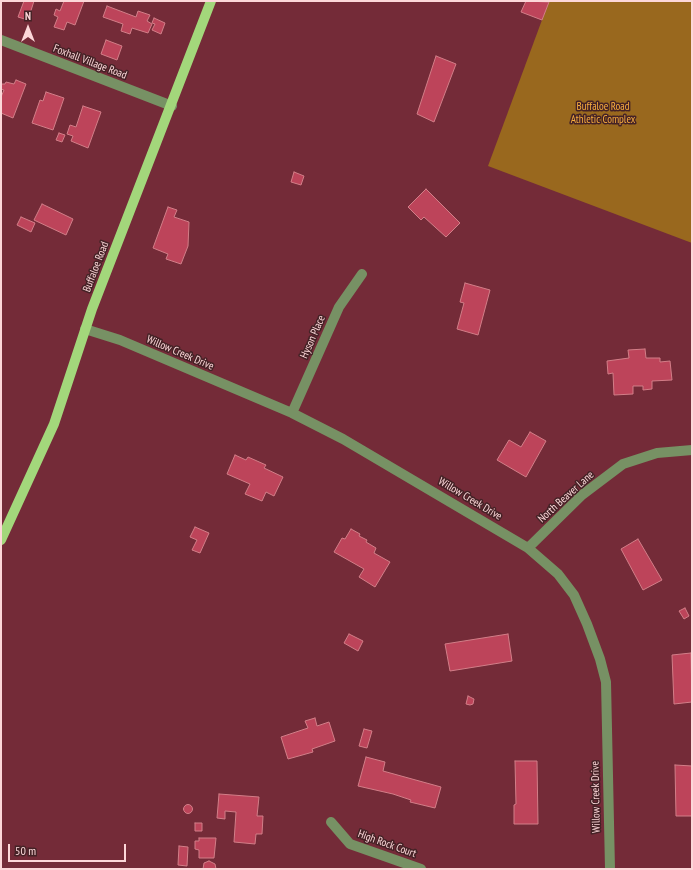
<!DOCTYPE html>
<style>
body{margin:0}
#map{position:relative;width:693px;height:870px;overflow:hidden;background:#742b38;font-family:"PT Sans Narrow",sans-serif}
canvas{display:block}
.frame{position:absolute;inset:0;border:2px solid #fcd7d9;pointer-events:none}
.north{position:absolute;left:8px;top:8px;width:40px;height:40px;-webkit-text-stroke:3px #442226;paint-order:stroke;rotate:0deg;font-size:11px;font-weight:700;line-height:16px;text-align:center;color:#fcd7d9}
.north::after{content:'';display:block;margin:auto;width:14px;height:18px;background:#fcd7d9;clip-path:polygon(50% 0,100% 100%,50% 72%,0 100%)}
.scale{position:absolute;left:8px;top:844px;width:118px;height:18px;box-sizing:border-box;border:2px solid #fcd7d9;border-top:0;padding-left:5px;font-size:12px;line-height:14px;white-space:nowrap;color:#fcd7d9;-webkit-text-stroke:3px #442226;paint-order:stroke}
</style>
<div id="map">
<canvas width="693" height="870"></canvas>
<div class="frame"></div>
<div class="north">N</div>
<div class="scale">50 m</div>
</div>
<script>
const c = document.querySelector('canvas').getContext('2d');
c.lineJoin = 'round';
function fillPath(path, color) { c.fillStyle = color; c.fill(path, 'evenodd'); }
const poly = rows => new Path2D(rows.map(r => 'M' + r).join(''));
function stroke(path, color, width, dash) { c.strokeStyle = color; c.lineWidth = width; c.lineCap = dash ? 'butt' : 'round'; c.setLineDash(dash || []); c.stroke(path); }
function drawText(font, color, halo, rows, align = 'center') {
  c.font = font + ' "PT Sans Narrow",sans-serif'; c.lineWidth = 3; c.setLineDash([]); c.textBaseline = 'middle'; c.strokeStyle = halo; c.fillStyle = color; for (const [text, x, y, turn = 0] of rows) {
    c.save(); c.translate(x, y); c.rotate((+turn || 0) * Math.PI / 180); c.textAlign = isNaN(turn) ? turn : align; if (halo) c.strokeText(text, 0, 0); c.fillText(text, 0, 0); c.restore();
  }
}
fillPath(poly([
 [549,1,692,1,692,243,488,166]
]), '#99681e');
const building = poly([
 [24,1,34,1,28,20,18,17,24,1],
 [64,1,84,1,75,25,67,22,64,30,54,27,58,17,54,15,56,9,60,11,64,1],
 [526,1,549,2,542,20,521,12,526,1],
 [107,6,136,17,138,11,150,15,147,21,152,24,148,33,132,28,130,34,121,31,123,24,103,17,107,6],
 [154,18,165,23,161,34,152,30,155,24,152,23,154,18],
 [106,40,122,46,117,60,101,54,106,40],
 [436,56,456,64,434,122,417,114,436,56],
 [16,80,26,84,13,118,1,113,1,97,4,90,1,89,1,84,5,84,6,82,14,84,16,80],
 [46,92,64,98,53,130,32,123,40,100,43,101,46,92],
 [83,106,101,112,88,148,71,141,73,136,67,134,70,125,76,127,83,106],
 [59,133,65,135,62,142,56,140,59,133],
 [294,172,304,176,301,185,291,182,294,172],
 [426,189,460,223,446,237,424,217,421,220,408,207,426,189],
 [42,204,73,219,66,235,34,220,42,204],
 [168,207,177,210,174,217,189,222,188,246,181,264,166,259,168,254,153,248,168,207],
 [21,217,35,223,31,232,17,225,21,217],
 [465,283,490,290,478,335,457,329,464,303,460,302,465,283],
 [645,349,646,358,660,358,660,362,670,361,672,380,652,381,652,389,643,390,643,386,633,386,633,394,614,395,613,373,608,374,607,361,629,358,628,350,645,349],
 [530,432,546,441,526,477,497,460,509,440,521,447,530,432],
 [235,455,246,460,248,457,266,465,264,468,283,477,274,496,266,492,262,501,245,494,250,484,227,474,235,455],
 [195,527,209,533,200,553,192,550,197,540,190,537,195,527],
 [351,529,360,534,359,536,367,540,366,542,376,548,374,553,390,562,375,587,359,577,364,569,334,552,342,538,345,539,351,529],
 [638,539,662,580,643,590,621,549,638,539],
 [685,608,689,616,684,619,679,611,685,608],
 [349,634,363,641,358,651,344,643,349,634],
 [508,634,512,661,450,671,445,644,508,634],
 [691,653,692,702,674,704,672,655,691,653],
 [468,696,474,699,473,704,470,705,466,704,468,696],
 [315,718,317,726,329,722,335,741,312,749,313,752,288,759,281,737,308,728,305,721,315,718],
 [364,729,372,731,367,748,359,746,364,729],
 [366,757,385,762,383,771,441,787,435,808,410,802,411,800,393,794,358,786,366,757],
 [515,761,537,761,538,824,514,824,514,805,516,804,515,761],
 [675,765,692,766,692,816,676,816,675,765],
 [219,794,259,797,257,816,263,816,262,834,256,834,255,844,234,842,236,812,225,811,225,819,217,818,219,794],
 '183.5 809a4.5 4.5 0 1 1 9 0a4.5 4.5 0 1 1-9 0Z',
 [195,823,202,823,202,831,195,831,195,823],
 [199,838,216,838,214,858,199,858,199,850,195,849,195,841,199,841,199,838],
 [179,846,188,847,187,866,178,865,179,846],
 [209,861,215,864,216,869,203,869,204,863,209,861]
]);
fillPath(building, '#bd445a');
stroke(building, '#d27e88', 1);
stroke(poly([
 [1,40,172,106],
 [85,329,120,340,292,413,343,439,528,548,558,574,574,595,587,624,600,659,606,682,610,869],
 [292,413,339,307,362,274],
 [528,548,582,495,623,464,657,453,692,450],
 [331,822,350,844,421,869]
]), '#779164', 10);
stroke(poly([
 [1,540,54,424,92,309,211,1]
]), '#a3d77b', 10);
drawText('11px', '#fcd7d9', '#442226', [
 ["Foxhall Village Road",90,62,21],
 ["Buffaloe Road",96,267,-69],
 ["Hyson Place",313,337,-66],
 ["Willow Creek Drive",180,353,23],
 ["North Beaver Lane",566,497,-42],
 ["Willow Creek Drive",470,499,31],
 ["Willow Creek Drive",596,797,-91],
 ["High Rock Court",387,844,20]
]);
drawText('11px', '#f8ad3e', '#442226', [
 ["Buffaloe Road",603,107],
 ["Athletic Complex",603,120]
]);
</script>
